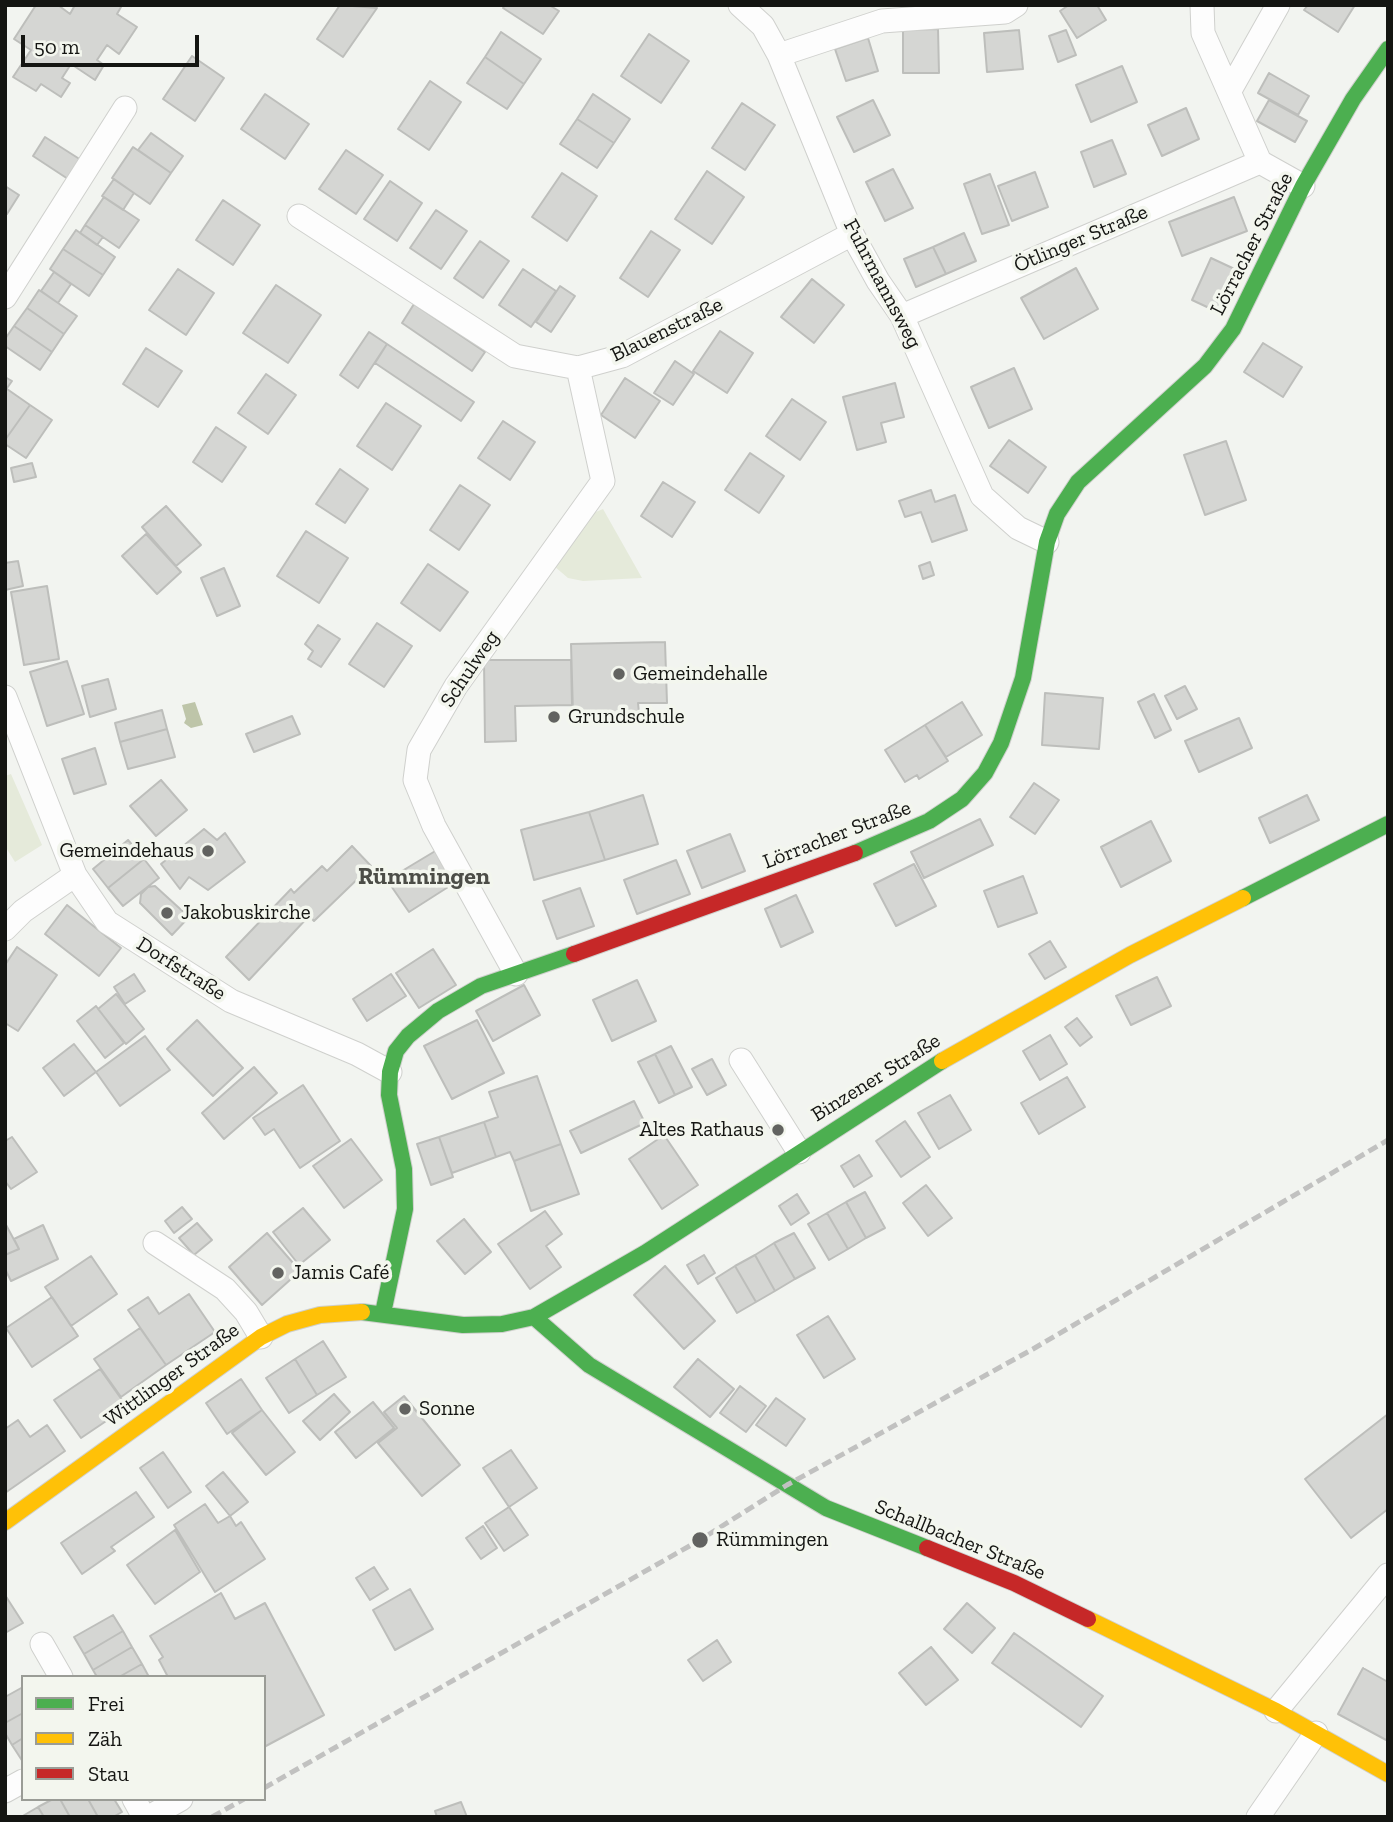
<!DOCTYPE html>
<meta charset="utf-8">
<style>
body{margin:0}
#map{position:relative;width:1393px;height:1822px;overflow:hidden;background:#f2f4f0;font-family:"Zilla Slab",serif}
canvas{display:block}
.frame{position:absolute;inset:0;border:7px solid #141512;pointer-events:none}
.legend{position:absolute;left:21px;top:1675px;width:245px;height:126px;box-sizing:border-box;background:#f3f6ee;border:2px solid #9a9c96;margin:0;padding:9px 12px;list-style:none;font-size:21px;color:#141512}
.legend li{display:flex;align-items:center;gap:14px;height:35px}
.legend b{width:35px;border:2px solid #9a9c96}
.scale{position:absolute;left:21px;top:35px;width:178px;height:32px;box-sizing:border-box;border:4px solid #141512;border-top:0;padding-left:9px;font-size:21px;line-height:24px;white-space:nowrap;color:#141512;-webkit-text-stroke:5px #f3f6ee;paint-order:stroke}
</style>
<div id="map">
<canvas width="1393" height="1822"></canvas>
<div class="frame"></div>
<ul class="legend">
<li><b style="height:9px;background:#4caf50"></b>Frei</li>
<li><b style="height:9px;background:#ffc107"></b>Zäh</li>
<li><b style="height:9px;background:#c62828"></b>Stau</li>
</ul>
<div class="scale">50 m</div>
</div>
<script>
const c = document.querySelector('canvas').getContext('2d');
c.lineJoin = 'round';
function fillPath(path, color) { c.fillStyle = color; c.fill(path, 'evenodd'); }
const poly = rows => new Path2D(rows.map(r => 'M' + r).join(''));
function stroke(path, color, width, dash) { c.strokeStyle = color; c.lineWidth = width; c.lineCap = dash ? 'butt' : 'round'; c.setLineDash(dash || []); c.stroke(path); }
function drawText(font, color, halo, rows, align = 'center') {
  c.font = font + ' "Zilla Slab",serif'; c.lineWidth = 7; c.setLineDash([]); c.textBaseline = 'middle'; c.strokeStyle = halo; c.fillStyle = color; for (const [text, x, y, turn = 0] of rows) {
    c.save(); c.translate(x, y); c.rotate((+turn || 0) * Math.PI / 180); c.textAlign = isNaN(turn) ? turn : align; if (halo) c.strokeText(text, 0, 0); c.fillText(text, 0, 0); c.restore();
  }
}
fillPath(poly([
 [603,509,642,578,583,581,568,578,554,566,591,514],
 [11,774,42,845,15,862,5,846,5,776]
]), '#e5eada');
fillPath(poly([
 [195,702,203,725,191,728,184,723,186,719,182,705]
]), '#bec5a9');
const building = poly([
 [36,5,58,5,70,14,75,5,118,5,121,7,117,14,137,27,119,54,107,45,97,60,104,65,95,80,71,64,62,78,70,83,61,97,41,84,36,91,13,77,31,50,14,39,36,5],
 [340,5,377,8,343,57,317,39,340,5],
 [505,5,549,5,559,11,543,34,503,8,505,5],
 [1069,5,1097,5,1106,20,1077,38,1060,11,1069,5],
 [1308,5,1355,5,1338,32,1304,10,1308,5],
 [938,29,939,73,903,73,903,30,938,29],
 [1019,30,1023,69,987,72,984,33,1019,30],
 [1066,30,1076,55,1058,62,1049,36,1066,30],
 [501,32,541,59,524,84,485,57,501,32],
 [649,34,689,61,661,103,621,76,649,34],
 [868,38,878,71,846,81,835,49,868,38],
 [192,56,224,78,195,121,163,99,192,56],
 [485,57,524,84,507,109,467,83,485,57],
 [1122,66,1137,102,1091,122,1076,85,1122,66],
 [1269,73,1309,96,1298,115,1258,93,1269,73],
 [430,81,461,102,429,150,398,129,430,81],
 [265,94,309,124,285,159,241,129,265,94],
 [593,94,630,119,614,143,577,119,593,94],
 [873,100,890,135,854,152,837,117,873,100],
 [1269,100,1307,121,1295,142,1257,121,1269,100],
 [742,103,775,125,745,170,712,148,742,103],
 [1186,108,1199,139,1162,156,1148,125,1186,108],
 [577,119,614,143,597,168,560,144,577,119],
 [151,133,183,156,171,173,138,150,151,133],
 [45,137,81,160,68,179,33,156,45,137],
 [1112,140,1126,174,1094,187,1081,152,1112,140],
 [133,147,171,173,150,204,112,178,133,147],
 [346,150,383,175,356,214,319,189,346,150],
 [893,169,913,208,885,221,866,182,893,169],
 [707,171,744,197,712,244,675,219,707,171],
 [1035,172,1048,207,1012,221,998,186,1035,172],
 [562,173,597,196,567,241,532,217,562,173],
 [990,174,1009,225,982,234,964,184,990,174],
 [114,179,134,193,123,210,102,196,114,179],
 [390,181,422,203,397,241,364,219,390,181],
 [5,186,19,195,7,214,5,213,5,186],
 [104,197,139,220,119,248,85,225,104,197],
 [1234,197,1247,231,1182,256,1169,222,1234,197],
 [223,200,260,225,233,265,196,240,223,200],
 [436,210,467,231,441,269,410,248,436,210],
 [85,225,103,237,97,245,80,233,85,225],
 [76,230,115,257,103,275,63,249,76,230],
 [651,231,680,250,648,297,620,278,651,231],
 [964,233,976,261,946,274,933,247,964,233],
 [480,241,509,261,483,298,454,278,480,241],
 [933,247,946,274,916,287,904,259,933,247],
 [63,249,103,275,89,296,50,269,63,249],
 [1211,258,1241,272,1222,314,1192,300,1211,258],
 [1076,268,1098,309,1044,339,1021,298,1076,268],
 [178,269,214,293,186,335,149,310,178,269],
 [523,269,556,291,531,327,499,305,523,269],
 [54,272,71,284,58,303,41,291,54,272],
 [812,279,844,305,814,343,781,317,812,279],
 [276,285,321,315,288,363,243,333,276,285],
 [560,286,575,296,551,332,536,322,560,286],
 [39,290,77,316,64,334,27,308,39,290],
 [414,304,485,352,472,371,402,323,414,304],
 [27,308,64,334,52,352,14,326,27,308],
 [14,326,52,352,40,370,5,346,5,339,14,326],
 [720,331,753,353,727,393,693,371,720,331],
 [369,332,387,344,358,388,340,375,369,332],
 [1263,343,1302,367,1283,397,1244,372,1263,343],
 [387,344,474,402,461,421,375,363,387,344],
 [146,348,182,371,158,407,123,384,146,348],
 [675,361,694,374,673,405,654,393,675,361],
 [1014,368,1032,409,989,428,971,387,1014,368],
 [266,374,296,395,268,434,238,413,266,374],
 [5,377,12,381,5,391,5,377],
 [625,378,660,401,635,438,601,415,625,378],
 [895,383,904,417,881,423,886,442,857,450,843,397,895,383],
 [7,389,30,405,5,440,5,391,7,389],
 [792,399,826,422,800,460,766,436,792,399],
 [386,403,421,426,392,470,357,446,386,403],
 [30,405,52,420,26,458,5,444,5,440,30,405],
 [503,421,535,442,510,480,478,458,503,421],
 [216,427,246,447,222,482,193,462,216,427],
 [1009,440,1046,467,1028,493,990,466,1009,440],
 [1226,441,1246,500,1205,515,1184,455,1226,441],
 [750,453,784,476,759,513,725,490,750,453],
 [32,463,36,477,14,482,11,468,32,463],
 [340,469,368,489,345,523,316,504,340,469],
 [663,482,695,502,672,537,641,516,663,482],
 [460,485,490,505,459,550,430,530,460,485],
 [931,490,935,502,955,495,967,530,932,542,921,512,905,517,899,501,931,490],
 [166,506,201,545,176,566,142,527,166,506],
 [306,531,348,558,319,603,277,576,306,531],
 [146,534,181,572,157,594,122,556,146,534],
 [18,561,23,586,5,590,5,563,18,561],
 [930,562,934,575,923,579,919,566,930,562],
 [428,564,468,592,440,631,401,603,428,564],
 [224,568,240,606,217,616,201,578,224,568],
 [47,586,59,659,24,665,11,592,47,586],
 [377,623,412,646,384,687,349,664,377,623],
 [318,625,340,639,321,667,308,659,313,651,305,644,318,625],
 [665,642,667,703,638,703,639,713,573,714,571,644,665,642],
 [484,660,571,660,572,705,515,706,516,741,485,742,484,660],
 [67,661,84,714,47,726,30,672,67,661],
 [108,679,116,709,90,717,82,686,108,679],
 [1185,686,1197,709,1177,719,1165,696,1185,686],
 [1045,693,1103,698,1099,749,1042,745,1045,693],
 [1154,694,1171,730,1155,738,1138,702,1154,694],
 [962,702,982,735,946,757,925,725,962,702],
 [162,710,167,729,120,742,115,723,162,710],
 [292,716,300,734,254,752,246,734,292,716],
 [1239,718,1252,748,1199,772,1185,741,1239,718],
 [925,725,948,761,919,779,917,775,905,782,885,750,925,725],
 [167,729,175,757,128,769,120,742,167,729],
 [95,748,106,784,74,794,62,759,95,748],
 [161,780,187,810,156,836,130,806,161,780],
 [1034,783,1059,800,1035,834,1010,817,1034,783],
 [643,795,658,844,605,860,589,812,643,795],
 [1307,795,1319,820,1270,843,1259,818,1307,795],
 [589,812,605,860,534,880,521,830,589,812],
 [980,819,993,845,924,878,911,852,980,819],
 [1151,821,1171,861,1121,887,1101,847,1151,821],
 [204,829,217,840,225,833,245,862,208,890,189,877,180,889,161,864,204,829],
 [730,834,745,871,702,888,687,851,730,834],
 [128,840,144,859,108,888,93,869,128,840],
 [352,846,371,866,314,921,309,916,249,980,226,957,291,889,294,893,322,866,327,871,352,846],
 [437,850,456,882,409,912,387,880,437,850],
 [144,859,159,878,123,906,108,888,144,859],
 [676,860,690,894,637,914,624,880,676,860],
 [914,864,936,906,896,926,874,884,914,864],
 [1023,876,1037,913,998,927,984,891,1023,876],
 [155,886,189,917,172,935,140,903,141,894,148,887,155,886],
 [580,888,594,926,557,939,543,901,580,888],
 [796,895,813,932,781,947,765,909,796,895],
 [67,905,121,948,99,976,45,934,67,905],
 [1050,941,1066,967,1045,979,1029,954,1050,941],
 [17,947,57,975,18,1031,5,1023,5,965,17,947],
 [433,949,456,985,419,1008,396,973,433,949],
 [134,974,145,991,125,1004,114,987,134,974],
 [391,974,406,996,367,1021,353,999,391,974],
 [1157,977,1171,1006,1131,1025,1116,996,1157,977],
 [637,980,656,1021,612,1041,593,1000,637,980],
 [524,985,540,1015,493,1041,476,1011,524,985],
 [116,994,144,1029,126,1044,98,1009,116,994],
 [96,1006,124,1043,105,1058,77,1021,96,1006],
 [1077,1018,1092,1037,1080,1046,1065,1027,1077,1018],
 [197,1020,243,1068,213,1096,167,1049,197,1020],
 [477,1020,504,1073,452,1099,424,1046,477,1020],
 [1050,1035,1067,1064,1040,1080,1023,1051,1050,1035],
 [145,1036,170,1070,120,1106,96,1072,145,1036],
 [74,1044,96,1072,64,1096,43,1068,74,1044],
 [671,1046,692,1087,675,1095,655,1054,671,1046],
 [655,1054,675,1095,659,1103,638,1062,655,1054],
 [712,1059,726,1085,707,1095,692,1069,712,1059],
 [254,1067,277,1093,224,1139,202,1113,254,1067],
 [537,1076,561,1144,514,1161,510,1152,496,1157,484,1122,498,1117,489,1092,537,1076],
 [1067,1077,1085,1107,1039,1134,1021,1103,1067,1077],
 [303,1085,340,1141,300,1168,274,1129,265,1135,253,1118,303,1085],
 [950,1095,971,1130,939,1149,918,1113,950,1095],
 [634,1101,645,1123,581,1153,570,1131,634,1101],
 [905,1121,930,1157,901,1177,876,1141,905,1121],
 [484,1122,496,1157,452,1173,439,1137,484,1122],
 [664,1135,698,1185,662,1209,629,1159,664,1135],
 [12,1137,37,1172,11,1189,5,1181,5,1141,12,1137],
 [439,1137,453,1177,431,1185,417,1144,439,1137],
 [351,1139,382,1180,344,1208,313,1166,351,1139],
 [561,1144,579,1194,531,1211,514,1161,561,1144],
 [859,1155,872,1176,854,1187,841,1166,859,1155],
 [926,1185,952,1218,928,1236,903,1203,926,1185],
 [865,1192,885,1228,866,1238,846,1202,865,1192],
 [797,1194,809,1213,791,1225,779,1206,797,1194],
 [846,1202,866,1238,848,1249,827,1213,846,1202],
 [182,1207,192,1219,174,1233,165,1221,182,1207],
 [303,1208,330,1240,299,1265,273,1232,303,1208],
 [545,1211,562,1234,546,1246,561,1267,530,1289,498,1244,545,1211],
 [827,1213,848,1249,829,1260,808,1224,827,1213],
 [464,1219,491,1252,465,1274,437,1241,464,1219],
 [5,1223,19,1249,5,1255,5,1223],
 [197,1223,212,1240,194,1255,179,1238,197,1223],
 [43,1225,58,1259,11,1281,5,1269,5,1255,19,1249,14,1239,43,1225],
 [267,1233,300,1271,262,1305,229,1267,267,1233],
 [794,1233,815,1268,795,1279,774,1243,794,1233],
 [774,1243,795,1279,775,1291,755,1255,774,1243],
 [704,1255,715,1273,698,1284,687,1265,704,1255],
 [755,1255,775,1291,756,1302,735,1266,755,1255],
 [91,1256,117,1294,71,1326,45,1287,91,1256],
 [665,1266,715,1321,684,1349,634,1295,665,1266],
 [735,1266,756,1302,737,1313,716,1278,735,1266],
 [189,1294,215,1332,166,1365,128,1310,148,1297,159,1314,189,1294],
 [52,1297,78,1336,32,1367,6,1328,52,1297],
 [828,1316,855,1359,824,1378,797,1335,828,1316],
 [140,1328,166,1365,121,1397,94,1359,140,1328],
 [323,1341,346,1377,317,1395,295,1359,323,1341],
 [295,1359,317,1395,289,1413,266,1378,295,1359],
 [698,1359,734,1389,710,1417,674,1387,698,1359],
 [100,1369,127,1407,81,1438,54,1400,100,1369],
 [241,1379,262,1410,227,1434,206,1403,241,1379],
 [740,1386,766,1406,746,1432,720,1413,740,1386],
 [334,1394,350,1412,320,1440,303,1421,334,1394],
 [404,1396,460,1465,422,1496,378,1443,397,1428,384,1412,404,1396],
 [776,1398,805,1419,786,1446,756,1425,776,1398],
 [373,1402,394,1428,356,1458,335,1432,373,1402],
 [262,1410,295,1452,266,1475,232,1433,262,1410],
 [1388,1414,1388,1509,1351,1538,1305,1479,1388,1414],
 [18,1420,30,1437,47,1425,65,1451,5,1493,5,1429,18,1420],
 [511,1450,537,1488,509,1507,483,1468,511,1450],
 [163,1452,191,1492,168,1508,140,1468,163,1452],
 [223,1472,248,1502,230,1516,206,1486,223,1472],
 [136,1492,154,1517,111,1547,115,1551,82,1574,61,1543,136,1492],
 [205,1504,218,1523,230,1516,236,1526,241,1522,265,1559,215,1592,174,1525,205,1504],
 [509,1507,528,1535,504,1551,485,1523,509,1507],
 [483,1526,497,1548,481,1559,466,1538,483,1526],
 [175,1530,200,1572,155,1604,127,1565,175,1530],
 [374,1567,388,1589,370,1600,356,1578,374,1567],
 [410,1589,433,1629,395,1650,373,1610,410,1589],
 [221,1593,235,1619,265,1603,324,1715,264,1747,264,1677,168,1677,159,1660,163,1657,150,1636,221,1593],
 [5,1595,23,1623,5,1633,5,1595],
 [967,1603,995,1628,972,1653,944,1629,967,1603],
 [113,1615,123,1631,84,1654,74,1637,113,1615],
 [123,1631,132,1647,93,1670,84,1654,123,1631],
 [1014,1633,1103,1696,1081,1727,992,1663,1014,1633],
 [717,1640,731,1662,703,1681,688,1660,717,1640],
 [132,1647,142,1664,119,1677,97,1677,93,1670,132,1647],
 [931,1647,958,1680,926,1705,899,1673,931,1647],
 [142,1664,149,1677,119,1677,142,1664],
 [1363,1668,1388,1682,1388,1741,1338,1714,1363,1668],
 [23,1687,23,1713,5,1723,5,1697,23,1687],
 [23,1713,23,1738,12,1745,5,1733,5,1723,23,1713],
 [23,1738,23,1762,12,1745,23,1738],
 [53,1799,60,1799,70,1817,44,1817,38,1807,53,1799],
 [60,1799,88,1799,98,1817,70,1817,60,1799],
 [88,1799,114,1799,122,1812,113,1817,98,1817,88,1799],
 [461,1802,467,1817,437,1817,435,1811,461,1802],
 [38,1807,44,1817,21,1817,38,1807]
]);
fillPath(building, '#d5d6d3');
stroke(building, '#bdbebb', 2);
const street = poly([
 [740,5,763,26,779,55,852,234,878,281,902,316,982,496,1018,528,1047,542],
 [1202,5,1203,33,1260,162,1303,186],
 [779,55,882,21,1005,12,1016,5],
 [1229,92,1278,5],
 [299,216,515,356,578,368,622,356,852,234],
 [5,297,125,108],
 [902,316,1260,162],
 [5,697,75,875,107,922,231,1001,357,1054,390,1072],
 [5,929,23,911,75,875],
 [516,974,434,826,415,780,419,750,456,686,603,481,578,368],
 [741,1060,799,1152],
 [155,1243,225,1289,246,1312,261,1337],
 [42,1644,61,1677],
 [1276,1711,1388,1575],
 [5,1791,23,1781],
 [134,1799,144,1817],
 [149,1817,181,1799],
 [1258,1817,1316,1733]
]);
const fast = poly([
 [855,853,929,821,962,799,985,773,1001,743,1023,678,1047,542,1057,514,1078,482,1205,366,1233,329,1303,186,1353,99,1388,49],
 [1243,898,1388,824],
 [362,1312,463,1325,502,1324,534,1317,645,1253,942,1061],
 [383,1313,405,1209,404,1169,389,1095,390,1072,396,1051,408,1036,438,1011,481,986,574,954],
 [534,1317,589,1365,826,1508,927,1548]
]);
const slow = poly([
 [942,1061,1130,955,1243,898],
 [5,1522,261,1337,287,1324,320,1315,362,1312],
 [1088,1619,1276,1711,1388,1774]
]);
const jam = poly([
 [574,954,855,853],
 [927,1548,1014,1583,1088,1619]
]);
stroke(street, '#cfd0cd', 25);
stroke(fast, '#cfd0cd', 18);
stroke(slow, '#cfd0cd', 18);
stroke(jam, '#cfd0cd', 18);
stroke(street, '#fdfdfd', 23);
stroke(fast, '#4caf50', 16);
stroke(slow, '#ffc107', 16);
stroke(jam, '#c62828', 16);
stroke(poly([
 [264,1788,700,1540,787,1485,1033,1349,1388,1140],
 [212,1817,244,1799]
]), '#c1c1c0', 5, [10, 5]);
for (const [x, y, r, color] of [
 [619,674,7,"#626360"],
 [554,717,7,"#626360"],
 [208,851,7,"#626360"],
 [167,913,7,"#626360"],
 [778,1130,7,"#626360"],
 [278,1273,7,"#626360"],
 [405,1409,7,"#626360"],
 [700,1540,9,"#626360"]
]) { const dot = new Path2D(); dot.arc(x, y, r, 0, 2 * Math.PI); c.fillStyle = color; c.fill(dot); stroke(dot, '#f3f6ee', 2.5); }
drawText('21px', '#141512', '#f3f6ee', [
 ["Ötlinger Straße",1081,239,-23],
 ["Lörracher Straße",1252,244,-63],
 ["Fuhrmannsweg",882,284,62],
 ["Blauenstraße",667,330,-26],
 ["Schulweg",470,669,-56],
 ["Lörracher Straße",837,835,-21],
 ["Dorfstraße",181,969,32],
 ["Binzener Straße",876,1078,-32],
 ["Wittlinger Straße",172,1375,-36],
 ["Schallbacher Straße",960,1540,22]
]);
drawText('21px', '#141512', '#f3f6ee', [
 ["Gemeindehalle",633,674],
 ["Grundschule",568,717],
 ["Gemeindehaus",194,851,"right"],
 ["Jakobuskirche",181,913],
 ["Altes Rathaus",764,1130,"right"],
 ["Jamis Café",292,1273],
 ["Sonne",419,1409],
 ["Rümmingen",716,1540]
], 'left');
drawText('bold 24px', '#4c4d47', '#f3f6ee', [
 ["Rümmingen",424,877]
]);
</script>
